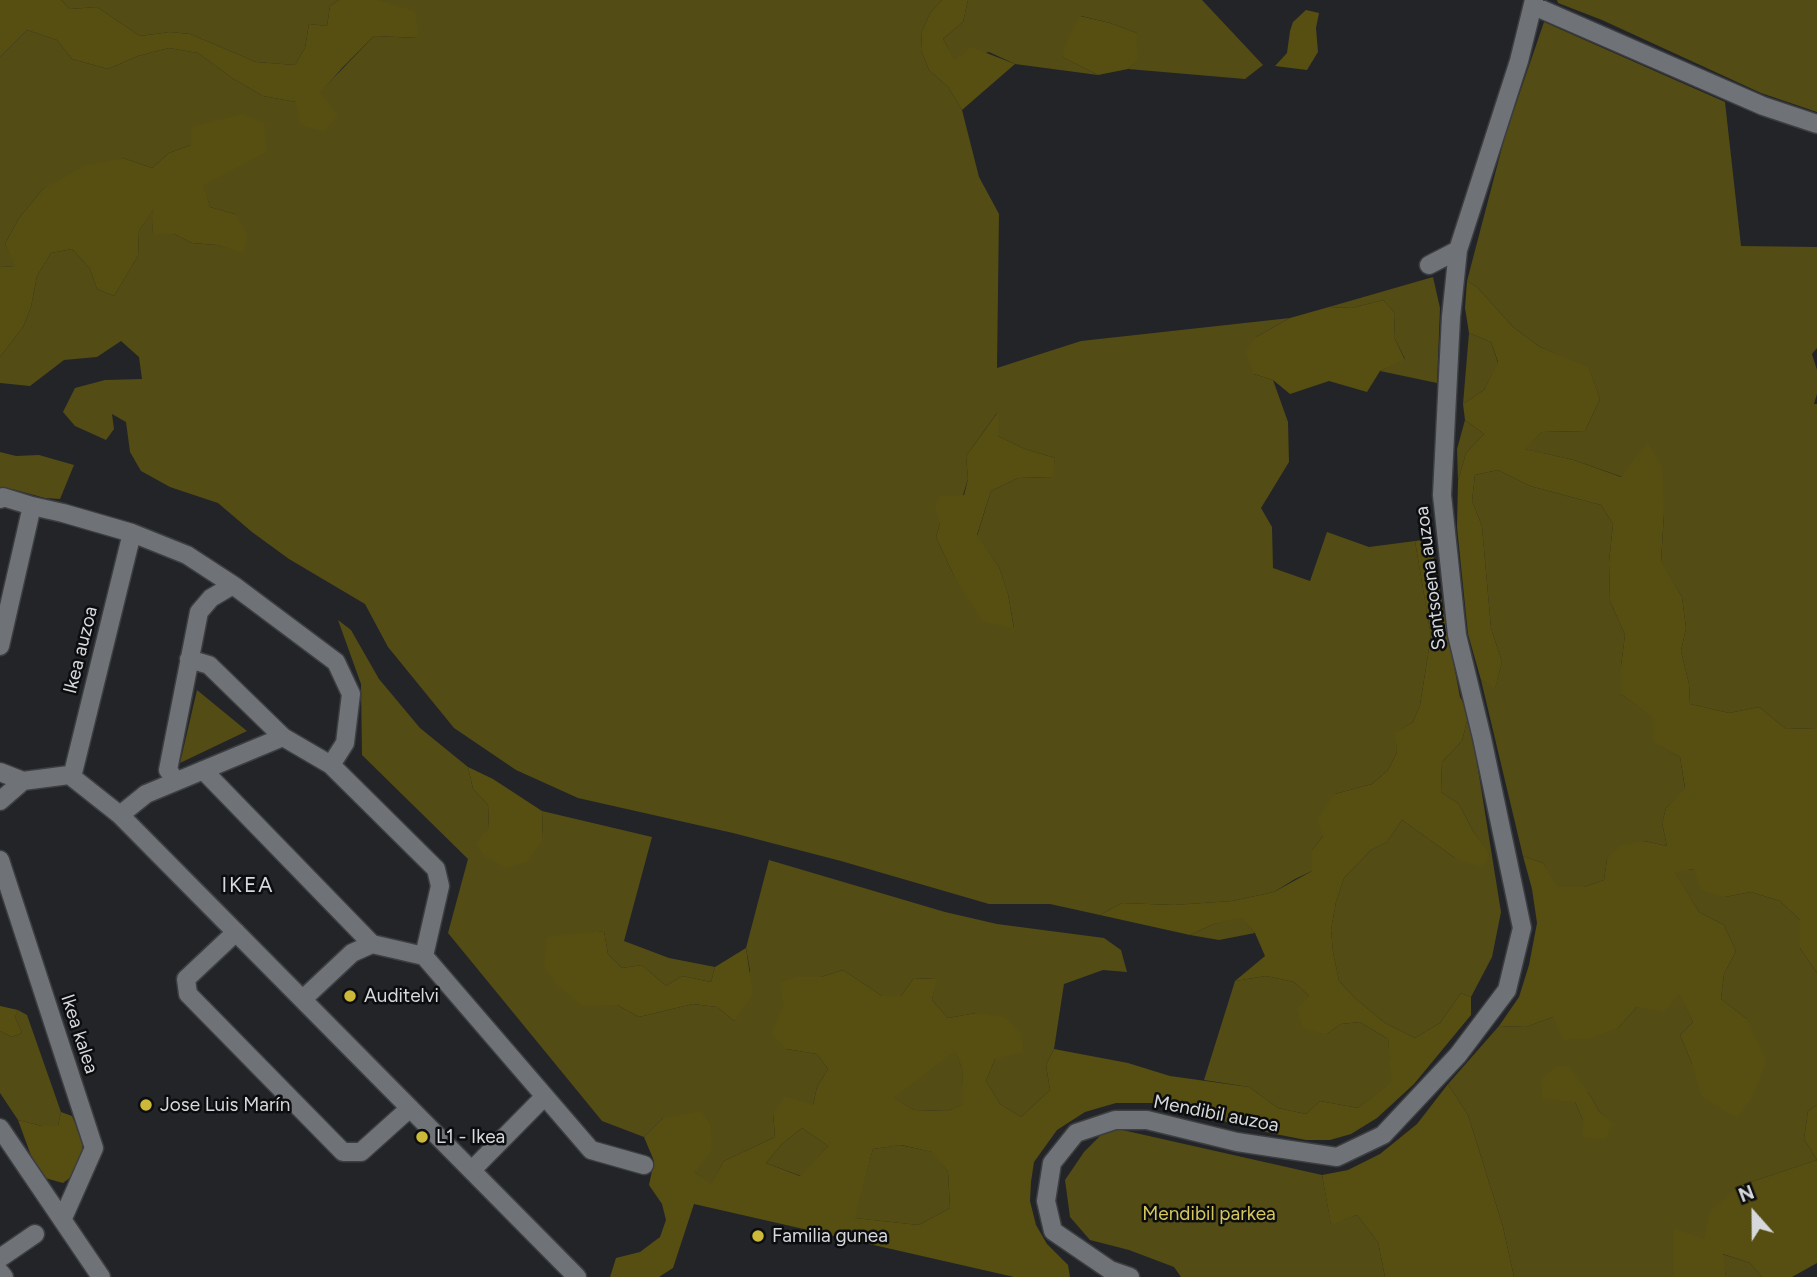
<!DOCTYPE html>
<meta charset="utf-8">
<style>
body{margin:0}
#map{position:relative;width:1817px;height:1277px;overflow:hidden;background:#222428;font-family:Figtree,sans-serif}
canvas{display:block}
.north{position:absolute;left:1719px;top:1179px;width:70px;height:70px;-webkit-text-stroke:5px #0c0d0f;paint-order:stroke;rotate:339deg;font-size:19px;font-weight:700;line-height:28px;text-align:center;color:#d7d8db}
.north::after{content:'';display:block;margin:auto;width:24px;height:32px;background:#d7d8db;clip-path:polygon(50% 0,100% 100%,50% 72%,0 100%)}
</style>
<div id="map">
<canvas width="1817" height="1277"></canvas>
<div class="north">N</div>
</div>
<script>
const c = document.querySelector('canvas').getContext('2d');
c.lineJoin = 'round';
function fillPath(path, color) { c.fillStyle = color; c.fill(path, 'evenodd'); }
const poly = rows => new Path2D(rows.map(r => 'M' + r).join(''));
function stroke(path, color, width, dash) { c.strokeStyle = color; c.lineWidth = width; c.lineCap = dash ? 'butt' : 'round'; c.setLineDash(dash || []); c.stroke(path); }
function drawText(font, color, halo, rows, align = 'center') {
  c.font = font + ' Figtree,sans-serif'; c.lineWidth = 5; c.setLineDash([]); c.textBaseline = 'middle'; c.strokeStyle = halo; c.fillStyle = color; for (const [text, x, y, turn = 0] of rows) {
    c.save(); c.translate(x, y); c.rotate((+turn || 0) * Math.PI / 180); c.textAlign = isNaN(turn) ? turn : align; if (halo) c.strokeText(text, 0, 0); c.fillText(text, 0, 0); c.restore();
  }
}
fillPath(poly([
 [61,0,339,0,330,6,327,26,309,24,305,48,295,65,256,62,190,34,170,32,140,36,97,7,70,9],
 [378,0,942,0,930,13,922,31,921,50,929,70,948,87,962,110,979,177,999,214,997,368,1081,341,1290,318,1256,337,1254,374,1273,380,1288,422,1289,462,1261,508,1272,527,1273,568,1310,581,1327,532,1369,547,1415,541,1431,636,1420,705,1413,722,1396,733,1397,752,1388,770,1372,784,1335,794,1323,836,1312,850,1312,871,1295,879,1274,892,1232,901,1174,905,1122,903,1100,915,1050,904,989,904,841,861,733,833,578,798,516,770,454,728,388,647,365,604,289,559,252,532,218,503,170,487,141,471,130,452,126,422,112,414,114,429,106,440,75,426,63,412,75,388,105,380,142,379,139,357,121,341,97,357,64,360,30,386,0,383,0,357,23,327,31,307,37,276,51,253,72,249,90,269,97,289,114,296,138,256,139,231,154,208,152,234,174,234,192,243,217,245,243,252,235,214,210,207,191,145,169,153,152,168,123,158,43,189,19,218,5,244,16,266,0,267,0,57,27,30,57,40,72,59,108,69,138,56,169,48,198,53,232,78,263,96,296,102,319,93,374,36,418,38,383,3],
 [997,413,998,436,1025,449,1055,458,1052,477,1018,478,991,491,977,536,999,567,1008,594,1014,628,954,576,936,537,940,523,963,495,968,479,966,456],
 [968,0,1202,0,1263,65,1245,79,1128,69,1137,59,1137,33,1110,23,1081,16,1062,57,1098,75,1015,64,989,52,955,61,943,39,963,22],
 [1557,0,1817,0,1817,112,1761,93,1602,20,1558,3],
 [1544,22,1725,102,1741,246,1817,247,1817,348,1812,354,1817,370,1817,394,1814,404,1817,404,1817,728,1786,729,1759,707,1729,713,1690,704,1689,684,1681,651,1686,628,1682,597,1661,562,1664,514,1632,465,1622,477,1574,460,1524,449,1542,432,1585,431,1600,399,1589,368,1540,347,1513,327,1477,287,1467,281,1505,136],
 [1433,277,1440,308,1437,383,1380,371,1405,359,1394,337,1395,313,1383,300,1352,308,1329,307],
 [1469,333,1491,342,1498,363,1484,390,1463,404],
 [1465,420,1484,434,1466,453,1458,481,1457,449],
 [0,452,16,456,39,455,74,465,60,499,45,498,12,489,0,490],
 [1498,470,1530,486,1601,505,1613,524,1609,562,1610,601,1625,635,1621,666,1621,694,1653,717,1655,743,1680,757,1685,789,1666,808,1662,823,1667,846,1644,841,1607,859,1604,880,1584,887,1557,887,1543,863,1523,856,1481,680,1495,688,1502,662,1491,628,1482,526,1472,501,1475,475],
 [338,620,351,630,379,679,420,728,468,767,473,789,488,805,489,828,543,839,542,811,652,837,624,941,669,958,715,967,711,982,682,976,666,986,642,965,622,968,608,954,604,931,581,935,582,1005,617,1005,639,1017,693,1004,717,1007,734,1021,750,971,746,948,769,860,945,912,997,924,1104,938,1121,950,1127,972,1103,970,1064,984,1054,1049,1046,1065,1050,1090,1021,1117,1000,1104,986,1081,995,1059,976,1013,948,1018,932,1000,936,978,913,979,901,996,882,996,843,970,821,977,796,977,783,1007,786,1049,817,1054,828,1069,817,1087,813,1105,773,1113,775,1137,724,1161,711,1185,695,1172,663,1118,644,1137,602,1121,448,933,468,859,362,755,361,684],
 [197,690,247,731,180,763],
 [1469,713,1501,912,1492,957,1471,997,1461,993,1440,1023,1415,1038,1385,1023,1356,999,1339,981,1333,952,1331,930,1336,902,1344,878,1371,850,1387,842,1402,820,1455,858,1490,855,1473,831,1459,804,1441,792,1442,762,1462,741],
 [1695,869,1725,897,1751,892,1780,901,1800,920,1800,948,1817,973,1817,1105,1808,1111,1804,1139,1817,1160,1739,1186,1704,1240,1674,1277,1514,1277,1503,1227,1468,1115,1448,1084,1499,1026,1526,1027,1553,1017,1618,1028,1637,1007,1679,994,1693,1022,1680,1035,1692,1064,1747,1019,1721,999,1724,974,1736,951,1724,925,1699,912,1674,871],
 [1588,1092,1599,1111,1612,1123,1583,1120,1575,1102],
 [1242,917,1255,933,1219,940,1190,935,1214,924],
 [1266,976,1294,982,1309,996,1327,1034,1341,1024,1360,1022,1388,1039,1392,1082,1358,1108,1320,1101,1306,1114,1278,1108,1249,1087,1204,1080,1235,981],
 [18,1010,27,1015,61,1112,58,1126,42,1126,18,1120,0,1093,0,1031,12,1037,22,1033,15,1017],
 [955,1050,962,1068,964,1104,948,1111,914,1110,893,1098],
 [1109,1127,1322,1175,1331,1224,1357,1215,1378,1242,1385,1277,1181,1277,1174,1267,1129,1250,1090,1240,1070,1217,1065,1180,1084,1152],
 [802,1128,828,1146,801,1176,766,1163,782,1144],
 [900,1145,933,1152,948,1172,950,1208,919,1225,854,1218,873,1149],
 [1722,1254,1750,1263,1762,1277,1726,1277]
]), '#544c15');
fillPath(poly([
 [0,0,61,0,70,9,97,7,140,36,170,32,190,34,256,62,295,65,305,48,309,24,327,26,330,6,339,0,378,0,415,11,419,38,374,36,343,67,320,93,338,115,325,132,300,125,296,102,263,96,232,78,198,53,169,48,138,56,108,69,72,59,57,40,27,30,0,57],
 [942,0,968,0,963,22,943,39,955,60,971,47,1015,64,962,110,948,87,929,70,921,50,922,31,930,13],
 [1306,10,1319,13,1316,28,1318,52,1307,70,1275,66,1287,53,1290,31,1293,22],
 [1080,16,1110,23,1137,33,1138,59,1128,69,1098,75,1062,57,1069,36],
 [242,114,264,123,267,152,204,185,210,207,235,214,248,236,243,253,217,245,192,243,174,234,152,235,153,210,139,231,138,256,114,296,97,289,90,269,72,249,51,253,37,276,31,307,23,327,0,357,0,267,15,266,5,244,19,218,43,189,84,166,123,158,152,168,169,153,191,145,191,127],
 [1467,281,1477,287,1513,327,1540,347,1589,367,1600,399,1585,431,1542,432,1525,449,1574,460,1621,477,1648,442,1662,467,1664,514,1661,561,1682,597,1686,628,1681,651,1689,684,1690,704,1729,713,1759,707,1786,729,1817,728,1817,973,1800,948,1800,920,1780,901,1751,892,1725,897,1701,890,1694,869,1675,872,1699,912,1724,925,1736,951,1724,974,1721,999,1747,1019,1766,1061,1753,1097,1737,1118,1702,1097,1692,1064,1680,1035,1693,1022,1679,995,1664,1012,1637,1007,1618,1028,1589,1039,1563,1040,1553,1017,1526,1027,1499,1026,1519,997,1529,965,1537,923,1532,889,1523,856,1543,863,1558,887,1584,887,1604,880,1607,859,1621,845,1644,841,1667,846,1662,823,1666,808,1685,788,1680,757,1654,743,1652,717,1621,694,1621,666,1625,635,1610,601,1609,562,1613,524,1601,505,1530,486,1498,470,1475,475,1472,501,1482,526,1491,628,1502,662,1495,689,1481,680,1468,634,1457,527,1458,481,1466,453,1484,434,1465,420,1463,404,1484,390,1498,362,1491,342,1469,333,1465,308],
 [1383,300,1395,313,1394,337,1405,360,1380,371,1367,392,1329,381,1290,394,1273,380,1254,374,1245,352,1256,337,1290,318,1329,307,1352,308],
 [998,412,998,436,1025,449,1055,458,1053,477,1018,478,991,491,977,535,999,567,1008,594,1014,629,982,621,954,576,936,537,940,523,935,506,940,496,964,495,968,479,966,456],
 [1430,539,1460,697,1469,713,1462,741,1442,762,1441,792,1459,804,1473,831,1490,854,1482,867,1455,858,1402,820,1387,842,1371,850,1344,878,1336,902,1331,930,1333,952,1339,981,1356,999,1385,1023,1415,1038,1440,1023,1461,993,1471,997,1471,1015,1414,1084,1377,1118,1351,1134,1330,1140,1306,1140,1270,1133,1152,1103,1116,1103,1085,1112,1057,1130,1034,1162,1031,1182,1030,1201,1036,1225,1047,1244,1068,1265,1070,1277,1014,1277,694,1204,673,1268,659,1277,610,1277,616,1258,640,1252,660,1237,666,1220,662,1204,649,1185,654,1161,644,1137,663,1118,701,1111,711,1125,712,1150,695,1172,711,1184,724,1161,775,1137,773,1113,785,1096,813,1105,817,1087,828,1069,817,1054,786,1049,771,1033,783,1007,780,982,796,977,821,977,843,970,882,996,901,996,913,979,937,978,932,1000,948,1018,976,1013,1004,1017,1021,1033,1023,1052,995,1059,986,1081,1000,1104,1021,1117,1050,1090,1046,1065,1054,1049,1128,1063,1170,1076,1249,1087,1278,1108,1306,1114,1320,1101,1358,1108,1391,1082,1388,1039,1360,1022,1341,1024,1327,1034,1303,1029,1297,1009,1309,996,1294,982,1266,976,1235,981,1265,956,1255,933,1242,918,1214,924,1190,935,1100,915,1122,903,1174,905,1232,901,1274,892,1312,871,1312,850,1323,836,1317,820,1335,794,1372,784,1388,770,1397,752,1395,733,1413,722,1420,705,1431,636,1415,541],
 [955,1051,962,1068,963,1104,948,1111,914,1110,894,1098],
 [802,1128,828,1146,800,1176,766,1163,782,1144],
 [901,1145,932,1152,948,1172,950,1208,919,1225,855,1218,873,1149],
 [468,767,493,779,542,811,543,839,527,862,506,868,485,857,476,843,489,828,488,805,473,789],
 [604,931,608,954,622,968,642,965,666,986,682,976,711,982,715,967,746,948,753,995,734,1021,717,1007,693,1004,639,1017,617,1005,582,1006,555,983,544,967,547,937],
 [0,1006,18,1010,15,1017,22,1033,12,1037,0,1031],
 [1568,1066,1588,1092,1599,1111,1613,1123,1606,1140,1582,1137,1583,1120,1575,1102,1542,1099,1541,1079,1555,1067],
 [1448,1084,1468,1115,1503,1227,1514,1277,1385,1277,1378,1242,1357,1215,1331,1225,1322,1175,1348,1170,1380,1154,1417,1124],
 [1817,1105,1817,1263,1792,1277,1762,1277,1750,1263,1723,1254,1726,1277,1674,1277,1674,1228,1704,1239,1709,1212,1739,1186,1817,1160,1804,1139,1808,1111],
 [61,1112,72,1116,82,1139,83,1155,75,1174,63,1183,45,1178,33,1161,18,1120,42,1126,58,1126]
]), '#574e12');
const minor = poly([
 [1534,6,1763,106,1817,124],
 [1429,265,1458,250],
 [0,499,3,497,32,506,0,646],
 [32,506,63,513,132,533,187,555,233,585,336,662,351,694,345,743,331,765,436,869,440,886,424,956,591,1150,644,1165],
 [189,659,209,665,283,737,331,765],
 [203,770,372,944,424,956],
 [0,772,23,781],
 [72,777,120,815,577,1277],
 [72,777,132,533],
 [176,781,168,770,199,612,211,598,233,585],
 [0,801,23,781,69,775,72,777],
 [120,815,146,794,283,737],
 [0,860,94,1148,63,1218],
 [236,932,186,979,188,994,343,1152,361,1152,410,1108],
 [303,999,352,953,372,944],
 [0,1128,101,1277],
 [472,1170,544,1097],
 [0,1258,35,1234],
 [0,1272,4,1277],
 [1130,1277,1110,1270,1053,1231,1046,1201,1052,1163,1076,1133,1115,1120,1147,1120,1237,1142,1337,1157,1383,1135,1458,1055,1507,990,1522,928,1482,738,1457,635,1442,495,1451,317,1458,250,1519,61,1534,0]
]);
stroke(minor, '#3c3e41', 21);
stroke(minor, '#6f7276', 18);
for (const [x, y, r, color] of [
 [350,996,7,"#ccb939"],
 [146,1105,7,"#ccb939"],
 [422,1137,7,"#ccb939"],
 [758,1236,7,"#ccb939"]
]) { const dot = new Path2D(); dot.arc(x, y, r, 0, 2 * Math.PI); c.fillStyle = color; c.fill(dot); stroke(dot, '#0c0d0f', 2.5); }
drawText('19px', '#d7d8db', '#0c0d0f', [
 ["Santsoena auzoa",1431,578,-97],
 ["Ikea auzoa",81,650,-76],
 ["Ikea kalea",79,1034,72],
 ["Mendibil auzoa",1216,1114,11]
]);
drawText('19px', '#d7d8db', '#0c0d0f', [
 ["Auditelvi",364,996],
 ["Jose Luis Marín",160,1105],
 ["L1 - Ikea",436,1137],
 ["Familia gunea",772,1236]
], 'left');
drawText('19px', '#d6c65c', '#0c0d0f', [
 ["Mendibil parkea",1209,1214]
]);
c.letterSpacing = '2px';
drawText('21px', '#d7d8db', '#0c0d0f', [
 ["IKEA",248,886]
]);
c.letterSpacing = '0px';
</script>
